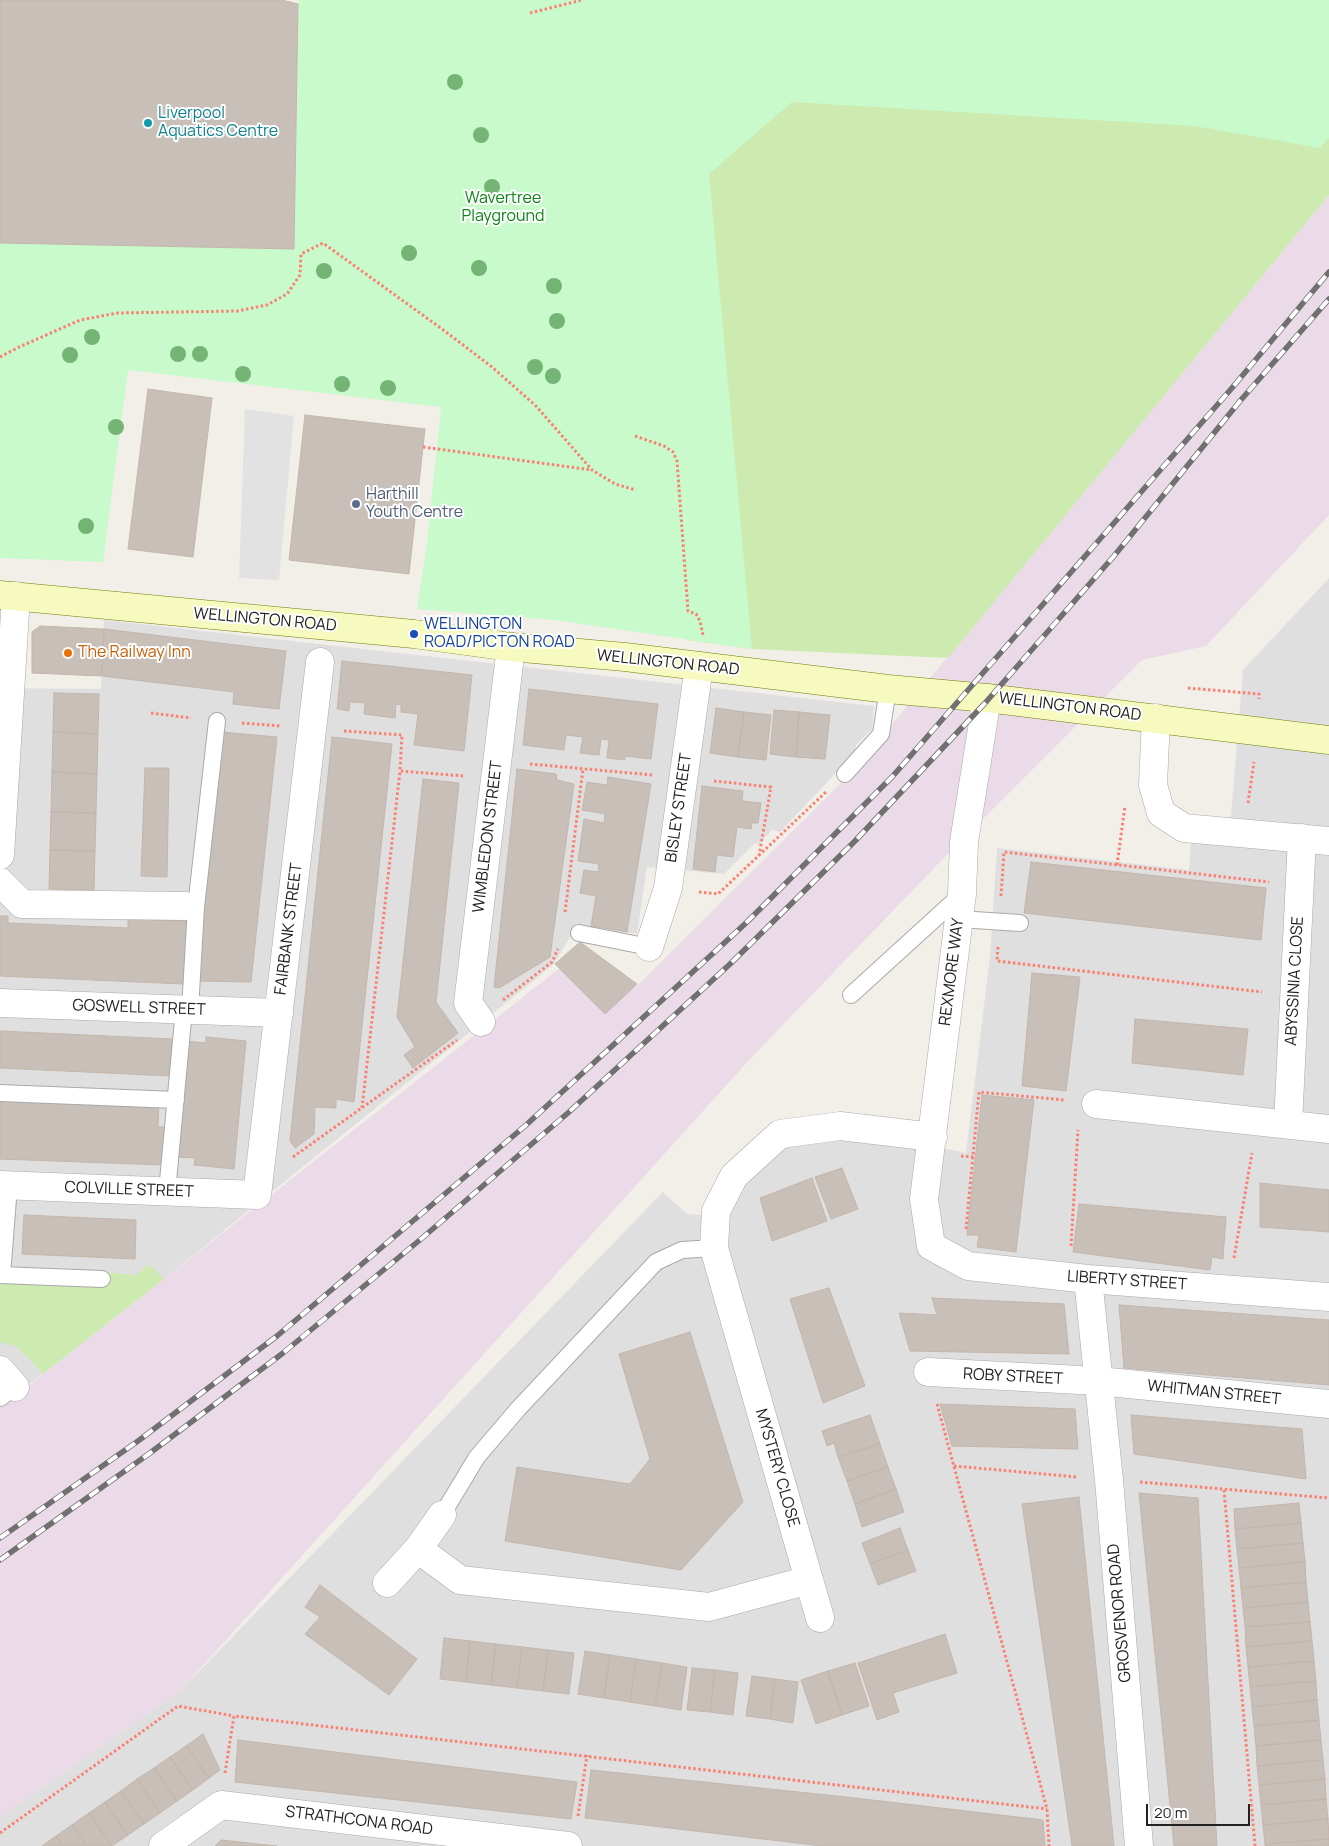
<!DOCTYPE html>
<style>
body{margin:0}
#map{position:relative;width:1329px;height:1846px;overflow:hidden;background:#f2efe9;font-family:Manrope,sans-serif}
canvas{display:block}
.scale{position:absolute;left:1146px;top:1804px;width:104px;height:22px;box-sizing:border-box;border:2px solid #222;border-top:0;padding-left:6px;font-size:15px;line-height:18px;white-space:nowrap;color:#222;-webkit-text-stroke:4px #fff;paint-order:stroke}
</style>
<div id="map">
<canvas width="1329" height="1846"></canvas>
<div class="scale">20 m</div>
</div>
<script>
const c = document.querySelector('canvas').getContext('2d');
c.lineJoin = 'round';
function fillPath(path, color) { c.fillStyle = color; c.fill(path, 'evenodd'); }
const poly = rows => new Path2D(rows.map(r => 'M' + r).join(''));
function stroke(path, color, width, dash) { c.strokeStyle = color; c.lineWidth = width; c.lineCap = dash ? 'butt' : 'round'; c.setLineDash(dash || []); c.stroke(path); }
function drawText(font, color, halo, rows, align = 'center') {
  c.font = font + ' Manrope,sans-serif'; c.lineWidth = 4; c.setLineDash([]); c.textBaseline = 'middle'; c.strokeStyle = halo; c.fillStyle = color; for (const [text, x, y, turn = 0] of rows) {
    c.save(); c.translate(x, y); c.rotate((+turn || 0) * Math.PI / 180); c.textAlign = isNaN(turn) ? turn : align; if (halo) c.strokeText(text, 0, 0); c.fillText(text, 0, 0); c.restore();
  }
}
fillPath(poly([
 [1329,578,1329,1846,0,1846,0,1817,181,1690,663,1192,687,1214,728,1217,741,1187,780,1150,819,1138,943,1148,966,1153,990,957,997,848,1189,870,1191,842,1231,816,1243,670],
 [104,620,874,706,872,729,856,745,855,753,780,832,772,830,759,844,755,843,724,874,647,867,637,934,577,925,554,964,164,1279,0,1407,0,688,101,689]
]), '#e0dfdf');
fillPath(poly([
 [1329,195,1329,515,1206,646,1142,660,941,861,750,1059,181,1690,0,1817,0,1408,579,953,636,987,856,768]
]), '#ebdbe8');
fillPath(poly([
 [1329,0,1329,195,948,658,752,649,687,640,678,554,611,39],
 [149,1264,164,1279,43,1374,24,1354,15,1346,0,1342,0,1275,102,1272,136,1275]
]), '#cdebb0');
fillPath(poly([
 [298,0,1329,0,1329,138,1320,148,1195,126,792,102,709,174,752,649,555,620,417,609,427,543,441,407,128,370,103,562,0,558,0,243,294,249]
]), '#c8facc');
fillPath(poly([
 [245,409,294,416,279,580,239,578]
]), '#e2e2e2');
const building = poly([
 [0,0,282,0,298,4,294,249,0,243,0,0],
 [148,389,212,398,193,557,128,549,148,389],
 [305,415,425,429,409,574,289,560,305,415],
 [40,626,104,629,102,676,32,673,32,632,40,626],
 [104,629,286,651,279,709,233,704,234,692,102,676,104,629],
 [342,661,472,675,464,751,414,745,418,714,401,712,401,705,396,704,395,718,364,714,365,703,350,702,349,711,337,709,342,661],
 [529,689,658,704,651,759,625,756,625,760,607,758,609,740,601,739,599,755,580,753,583,737,566,735,564,750,523,745,529,689],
 [54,693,99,694,98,734,53,732,54,693],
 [716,708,744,712,738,757,710,753,716,708],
 [774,710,799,712,796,757,770,754,774,710],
 [744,712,771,715,766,760,738,757,744,712],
 [799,712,830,715,825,759,796,757,799,712],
 [53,732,98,734,97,774,52,772,53,732],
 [222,732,277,737,251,982,196,981,222,732],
 [332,737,392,744,354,1102,336,1099,336,1108,315,1107,314,1134,295,1148,290,1141,332,737],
 [145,768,169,768,167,877,141,876,145,768],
 [517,769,556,774,557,780,574,784,550,957,499,988,494,987,517,769],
 [52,772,97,774,96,813,51,812,52,772],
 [608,777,651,784,627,932,591,926,596,896,580,893,584,870,598,872,599,864,578,861,584,819,604,823,605,814,582,810,587,782,607,785,608,777],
 [423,779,459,783,436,1002,458,1033,413,1068,404,1055,415,1047,397,1017,423,779],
 [702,786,743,791,742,801,761,803,758,823,752,823,751,829,737,827,733,857,717,855,715,872,693,869,702,786],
 [51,812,96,813,95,851,50,850,51,812],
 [50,850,95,851,94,890,49,889,50,850],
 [1031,862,1266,888,1261,940,1024,913,1031,862],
 [0,916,8,916,8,923,128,928,128,919,187,921,184,984,0,976,0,916],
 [580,942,637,984,605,1014,555,964,580,942],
 [1032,973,1080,977,1066,1091,1022,1086,1032,973],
 [1135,1019,1248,1029,1243,1075,1132,1063,1135,1019],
 [0,1031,172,1039,171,1076,0,1068,0,1031],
 [206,1037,246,1041,234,1169,194,1165,195,1158,175,1157,186,1041,206,1043,206,1037],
 [982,1095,1034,1100,1016,1252,977,1247,979,1235,967,1235,982,1095],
 [0,1100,159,1106,158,1127,165,1127,163,1165,0,1159,0,1100],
 [842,1168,858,1209,831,1219,815,1177,842,1168],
 [812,1178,827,1221,772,1241,760,1198,812,1178],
 [1260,1183,1329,1190,1329,1232,1260,1227,1260,1183],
 [1079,1204,1226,1217,1223,1259,1212,1257,1210,1270,1073,1252,1079,1204],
 [24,1215,136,1220,135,1259,22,1254,24,1215],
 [829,1288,865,1386,823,1403,790,1299,829,1288],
 [932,1298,1064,1304,1069,1354,910,1351,899,1313,937,1315,932,1298],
 [1119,1305,1329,1320,1329,1385,1124,1368,1119,1305],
 [690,1332,743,1502,681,1570,505,1541,517,1467,630,1484,650,1459,619,1354,690,1332],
 [940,1404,1075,1409,1078,1449,952,1446,940,1404],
 [870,1415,880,1444,838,1457,834,1443,827,1446,822,1431,870,1415],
 [1131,1415,1302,1429,1306,1479,1134,1454,1131,1415],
 [880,1444,888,1467,847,1481,838,1457,880,1444],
 [888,1467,896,1489,855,1504,847,1481,888,1467],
 [896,1489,904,1512,862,1527,855,1504,896,1489],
 [1139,1493,1198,1498,1217,1846,1174,1846,1139,1493],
 [1079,1497,1114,1846,1072,1846,1022,1504,1079,1497],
 [1299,1503,1301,1523,1235,1529,1234,1509,1299,1503],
 [1301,1523,1303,1543,1237,1549,1235,1529,1301,1523],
 [900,1528,908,1550,870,1564,862,1543,900,1528],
 [1303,1543,1305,1562,1239,1568,1237,1549,1303,1543],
 [908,1550,916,1571,878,1585,870,1564,908,1550],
 [1305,1562,1306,1582,1241,1588,1239,1568,1305,1562],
 [1306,1582,1308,1602,1243,1608,1241,1588,1306,1582],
 [320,1585,417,1659,389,1695,305,1634,320,1617,305,1607,320,1585],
 [1308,1602,1310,1622,1245,1627,1243,1608,1308,1602],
 [1310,1622,1312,1641,1246,1647,1245,1627,1310,1622],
 [945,1634,957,1673,893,1693,899,1712,877,1720,858,1663,945,1634],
 [444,1638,470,1641,466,1682,440,1679,444,1638],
 [470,1641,496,1644,491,1685,466,1682,470,1641],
 [1312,1641,1314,1661,1248,1667,1246,1647,1312,1641],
 [496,1644,522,1647,517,1688,491,1685,496,1644],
 [522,1647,548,1650,543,1691,517,1688,522,1647],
 [548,1650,574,1653,569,1694,543,1691,548,1650],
 [585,1651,610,1655,604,1698,578,1694,585,1651],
 [610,1655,636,1659,630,1702,604,1698,610,1655],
 [636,1659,662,1663,655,1706,630,1702,636,1659],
 [1314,1661,1316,1681,1250,1687,1248,1667,1314,1661],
 [662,1663,687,1667,681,1710,655,1706,662,1663],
 [855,1663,869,1706,842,1715,828,1671,855,1663],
 [692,1668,715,1670,710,1712,687,1710,692,1668],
 [715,1670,738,1673,733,1715,710,1712,715,1670],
 [828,1671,842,1715,816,1724,801,1680,828,1671],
 [752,1676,775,1679,770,1719,746,1716,752,1676],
 [775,1679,798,1682,793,1723,770,1719,775,1679],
 [1316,1681,1317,1700,1252,1707,1250,1687,1316,1681],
 [1317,1700,1319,1720,1254,1726,1252,1707,1317,1700],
 [1319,1720,1321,1740,1256,1746,1254,1726,1319,1720],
 [203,1734,220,1770,209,1778,186,1746,203,1734],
 [238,1740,577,1782,571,1819,235,1782,238,1740],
 [1321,1740,1323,1760,1257,1766,1256,1746,1321,1740],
 [186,1746,209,1778,193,1790,170,1757,186,1746],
 [170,1757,193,1790,177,1801,154,1768,170,1757],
 [1323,1760,1325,1779,1259,1785,1257,1766,1323,1760],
 [154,1768,177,1801,160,1813,137,1779,154,1768],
 [591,1770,855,1798,1043,1820,1045,1846,822,1846,585,1818,591,1770],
 [137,1779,160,1813,144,1824,121,1791,137,1779],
 [1325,1779,1326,1799,1261,1805,1259,1785,1325,1779],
 [121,1791,144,1824,128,1835,105,1802,121,1791],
 [1326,1799,1328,1819,1263,1825,1261,1805,1326,1799],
 [105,1802,128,1835,112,1846,89,1813,105,1802],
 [89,1813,111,1846,87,1846,72,1825,89,1813],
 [1328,1819,1329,1839,1265,1844,1263,1825,1328,1819],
 [72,1825,87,1846,63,1846,56,1836,72,1825],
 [56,1836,63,1846,42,1846,56,1836],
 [1329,1839,1329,1846,1265,1846,1265,1844,1329,1839],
 [221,1840,277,1846,215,1846,221,1840]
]);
fillPath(building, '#c7bfb8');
stroke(building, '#c4b6ab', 1);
const service = poly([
 [845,774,881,734,888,689],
 [959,919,1020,923],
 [579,933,649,947],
 [851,995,962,894],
 [190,1010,196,907,217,721],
 [0,1093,176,1100],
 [167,1192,184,1009],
 [0,1275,102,1279],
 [2,1275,9,1186],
 [0,1398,15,1387],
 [442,1515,477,1457,518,1409,656,1262,682,1250,714,1248]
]);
const minor = poly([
 [987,698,964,842,962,894,924,1199,931,1246,968,1266,1088,1279,1329,1297],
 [1156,718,1153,785,1161,813,1184,828,1329,841],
 [0,855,16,596],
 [0,882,22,904,185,906],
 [649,947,668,888,699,666],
 [0,1003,279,1013],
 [481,1022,468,1003,511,647],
 [1096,1104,1329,1129],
 [1288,1124,1302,838],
 [0,1185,257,1195,320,662],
 [1088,1279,1109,1480,1139,1846],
 [0,1370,15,1387],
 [928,1372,1099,1381,1329,1404],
 [418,1549,460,1580,709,1607,809,1580,714,1248,716,1211,734,1176,780,1134,840,1126,933,1137],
 [809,1580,820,1618],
 [387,1583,418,1549,442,1515],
 [163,1846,221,1805,568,1846]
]);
const secondary = poly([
 [0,595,414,634,511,647,625,657,888,689,987,698,1329,740]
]);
stroke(service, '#a9a9a9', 18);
stroke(minor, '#a9a9a9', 29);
stroke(secondary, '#707d05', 29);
stroke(poly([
 [530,13,582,0],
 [0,357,17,348,80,320,118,313,237,311,267,305,287,294,300,275,301,254,323,243,442,329,492,367,536,406,592,470,615,484,636,490],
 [635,436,664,446,673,452,677,461,688,611,696,614,700,621,703,635],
 [423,447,592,470],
 [1188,688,1259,694,1259,699],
 [151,713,191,718],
 [242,723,280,726],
 [344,731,402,735,400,771,464,776],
 [530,764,653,775],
 [714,781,771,787,759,856],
 [1248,803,1254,762],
 [1117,865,1125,806],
 [699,892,718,894,827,791],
 [1001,896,1004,852,1269,882],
 [565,912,583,769],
 [998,947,997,961,1262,992],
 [503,1000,552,962,558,949],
 [362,1108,400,771],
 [961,1156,973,1157],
 [293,1157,457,1040],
 [966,1229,979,1092,1064,1100],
 [1071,1246,1078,1130],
 [1234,1258,1252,1153],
 [937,1404,1047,1809,1049,1846],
 [954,1466,1077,1477],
 [1140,1482,1329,1498],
 [1224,1490,1255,1846],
 [225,1773,234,1716,1047,1809],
 [578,1816,587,1755],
 [0,1833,178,1706,234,1716]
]), '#fa8072', 3, [2.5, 2.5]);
stroke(service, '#fff', 16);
stroke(minor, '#fff', 28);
stroke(secondary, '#f7fabf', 28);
const rail = poly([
 [0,1538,138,1441,277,1336,525,1126,746,923,892,777,1232,388,1329,272],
 [0,1560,150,1453,283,1353,421,1239,569,1112,729,965,855,841,986,702,1114,556,1240,401,1329,299]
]);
stroke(rail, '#707070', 5.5);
stroke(rail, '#fff', 4, [11]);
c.fillStyle = '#74b475';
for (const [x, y] of [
 [455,82],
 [481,135],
 [492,187],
 [409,253],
 [479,268],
 [324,271],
 [554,286],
 [557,321],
 [92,337],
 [178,354],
 [200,354],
 [70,355],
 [535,367],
 [243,374],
 [553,376],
 [342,384],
 [388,388],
 [116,427],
 [86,526]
]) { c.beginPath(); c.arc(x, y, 8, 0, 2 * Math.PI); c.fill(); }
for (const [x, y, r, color] of [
 [148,123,5,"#0f9aa8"],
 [356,504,5,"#5c6f8a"],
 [414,634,5,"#1a4fb4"],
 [68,653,5,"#e8710a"]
]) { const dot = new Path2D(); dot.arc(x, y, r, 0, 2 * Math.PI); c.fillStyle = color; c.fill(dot); stroke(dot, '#fff', 2); }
drawText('16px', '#0d838f', '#fff', [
 ["Liverpool",158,114],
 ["Aquatics Centre",158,132]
], 'left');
drawText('16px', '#0c8416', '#fff', [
 ["Wavertree",503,199],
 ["Playground",503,217]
]);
drawText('16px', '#4e5e75', '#fff', [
 ["Harthill",366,495],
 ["Youth Centre",366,513]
], 'left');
drawText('16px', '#222', '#fff', [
 ["WELLINGTON ROAD",265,620,5],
 ["WELLINGTON ROAD",668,663,6],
 ["WELLINGTON ROAD",1070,707,7],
 ["BISLEY STREET",679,808,-82],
 ["WIMBLEDON STREET",488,837,-83],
 ["FAIRBANK STREET",289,929,-83],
 ["REXMORE WAY",952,972,-83],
 ["ABYSSINIA CLOSE",1295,981,-87],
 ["GOSWELL STREET",139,1008,2],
 ["COLVILLE STREET",129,1190,2],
 ["LIBERTY STREET",1127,1281,4],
 ["ROBY STREET",1013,1377,3],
 ["WHITMAN STREET",1214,1393,6],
 ["MYSTERY CLOSE",777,1468,74],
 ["GROSVENOR ROAD",1120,1613,-95],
 ["STRATHCONA ROAD",359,1821,7]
]);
drawText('16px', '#164399', '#fff', [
 ["WELLINGTON",424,625],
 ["ROAD/PICTON ROAD",424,643]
], 'left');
drawText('16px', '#c56008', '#fff', [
 ["The Railway Inn",78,653]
], 'left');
</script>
